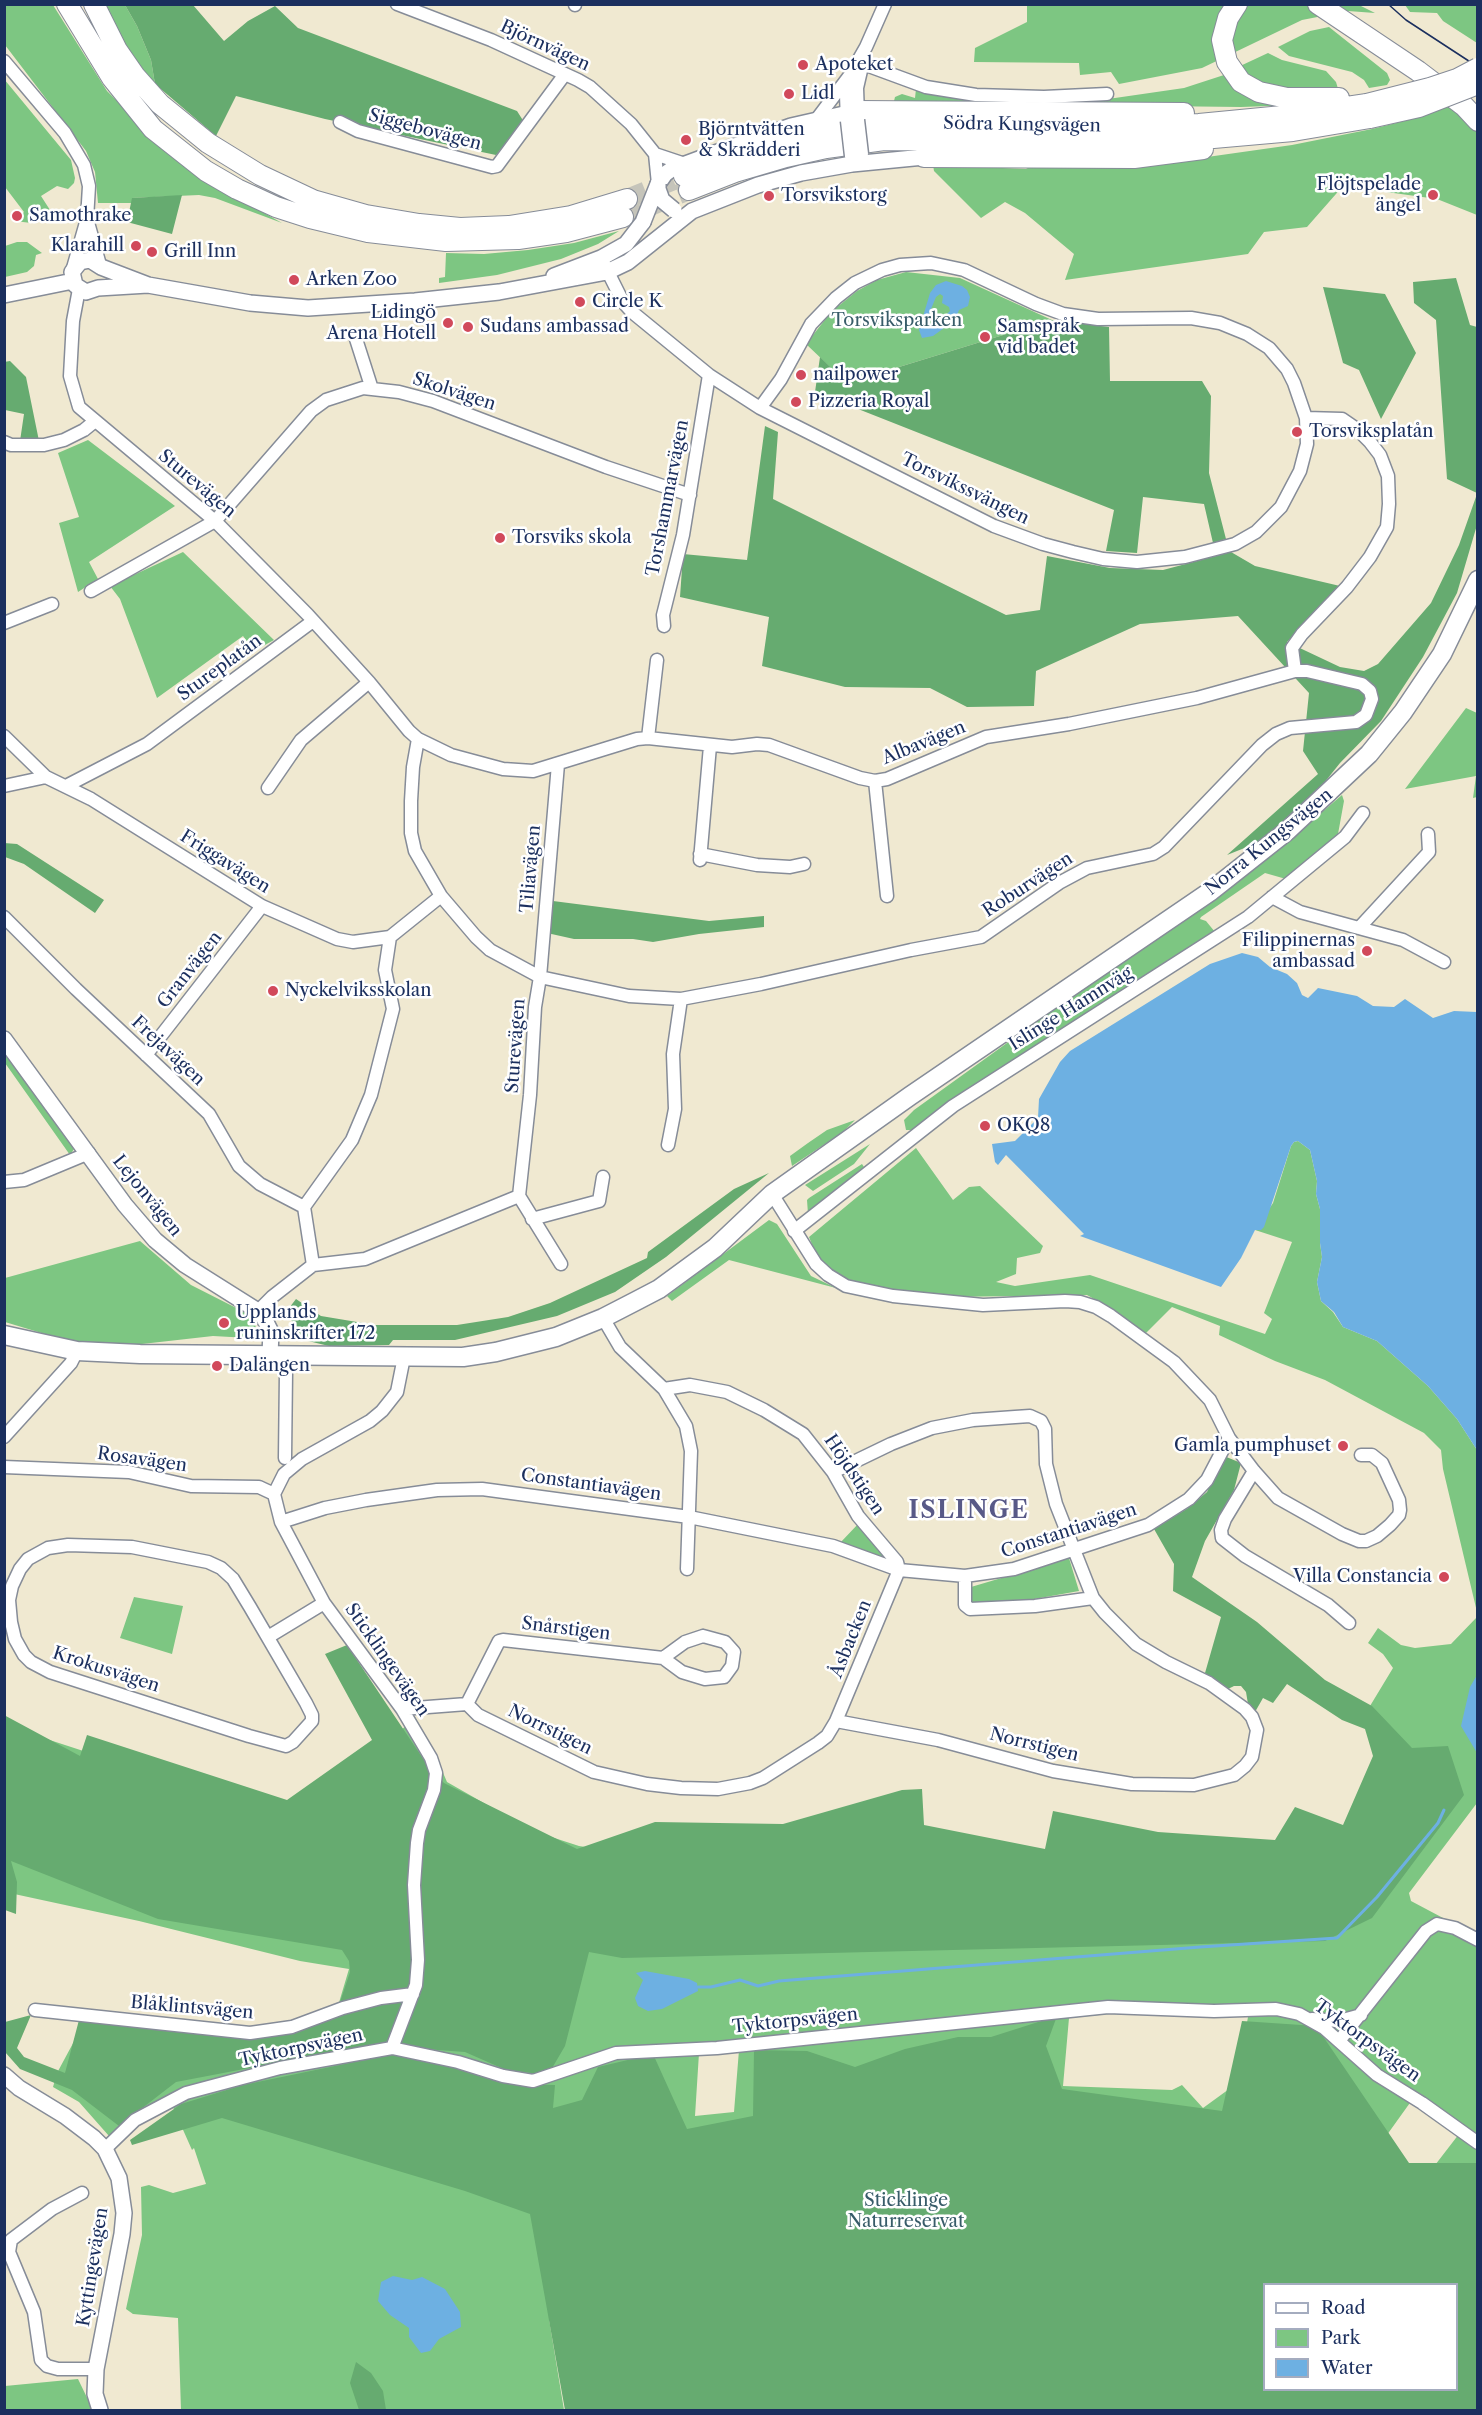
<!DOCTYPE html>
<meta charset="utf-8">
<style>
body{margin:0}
#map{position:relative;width:1482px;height:2415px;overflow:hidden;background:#f0e9d1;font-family:"Libre Caslon Text",serif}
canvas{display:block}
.frame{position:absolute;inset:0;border:6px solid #1b2f5e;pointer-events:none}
.legend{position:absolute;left:1263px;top:2283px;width:195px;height:108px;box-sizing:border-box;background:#fff;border:2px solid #a4acbf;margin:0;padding:8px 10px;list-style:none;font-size:18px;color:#1b2f5e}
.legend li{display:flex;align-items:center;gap:12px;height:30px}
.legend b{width:30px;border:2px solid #a4acbf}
</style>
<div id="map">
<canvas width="1482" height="2415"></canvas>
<div class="frame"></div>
<ul class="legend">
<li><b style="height:8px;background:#fff"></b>Road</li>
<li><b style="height:16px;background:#7dc682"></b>Park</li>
<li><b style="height:16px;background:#6db0e2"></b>Water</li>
</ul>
</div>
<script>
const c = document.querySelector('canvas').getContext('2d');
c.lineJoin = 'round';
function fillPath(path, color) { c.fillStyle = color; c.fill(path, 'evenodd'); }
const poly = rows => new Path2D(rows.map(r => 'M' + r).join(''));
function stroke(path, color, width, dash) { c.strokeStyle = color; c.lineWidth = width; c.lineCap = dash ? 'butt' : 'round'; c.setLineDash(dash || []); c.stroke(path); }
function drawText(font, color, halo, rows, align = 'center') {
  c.font = font + ' "Libre Caslon Text",serif'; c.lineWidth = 5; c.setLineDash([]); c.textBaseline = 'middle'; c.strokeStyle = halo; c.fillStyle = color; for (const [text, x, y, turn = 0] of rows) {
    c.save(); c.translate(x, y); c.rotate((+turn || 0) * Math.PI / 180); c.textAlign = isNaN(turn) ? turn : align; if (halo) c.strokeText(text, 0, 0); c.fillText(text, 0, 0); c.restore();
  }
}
fillPath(poly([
 [1357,4,1375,13,1348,11,1302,20,1202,68,1119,84,1111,72,1080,75,1079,63,974,62,975,48,1027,22,1027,5],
 [5,5,53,5,107,91,149,133,257,209,282,223,215,198,199,195,132,198,132,203,98,203,95,172,86,151,5,45],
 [102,5,125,5,137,26,151,60,155,84,139,71],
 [1405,5,1477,5,1477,43,1443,21,1437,13,1410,12],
 [1329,27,1387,73,1390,80,1387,85,1369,88,1364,80,1352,72,1289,56,1278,47,1310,31],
 [1268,53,1282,60,1326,71,1336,82,1339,92,1305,94,1256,85,1238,67],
 [1224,75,1242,93,1295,105,1241,107,897,103,894,101,895,97,902,94,915,98,916,89,962,100,1056,102,1115,98,1184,88],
 [4,79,71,160,75,178,74,183,68,189,57,186,41,196,50,210,31,223,15,221,24,212,5,187],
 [1451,104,1477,130,1477,215,1437,199,1343,186,1307,227,1264,232,1248,254,1065,280,1074,254,1025,213,1005,202,981,218,934,171,933,165,1026,169,1033,165,1186,160,1292,145,1372,129,1408,120],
 [619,231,598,244,561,259,497,275,439,283,439,278,445,277,446,253,484,254,528,250,574,243],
 [17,242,27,242,42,253,36,255,34,266,27,272,5,277,5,246],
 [906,272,960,278,1052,320,847,383,806,344,831,312,857,291,877,280],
 [88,440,175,506,89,562,98,579,78,592,59,523,79,517,58,453],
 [183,552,274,640,254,651,243,636,157,698,120,599,110,586],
 [1466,708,1477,713,1477,797,1473,798,1476,776,1405,789],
 [1342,795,1344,801,1338,834,1286,879,1265,873,1201,917,1200,919,1206,921,1215,932,913,1130,906,1130,904,1120,914,1110,1050,1012,1203,908,1267,859],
 [4,1050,76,1146,70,1155,5,1063],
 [855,1120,843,1132,792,1166,790,1156,808,1143,827,1130],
 [1298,1141,1310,1150,1317,1181,1316,1194,1320,1209,1320,1243,1322,1257,1317,1282,1321,1301,1333,1312,1343,1327,1377,1341,1428,1386,1457,1419,1477,1450,1477,1612,1443,1469,1441,1450,1424,1433,1325,1380,1275,1361,1219,1335,1220,1326,1172,1307,1145,1334,1101,1303,1087,1295,947,1297,880,1291,849,1283,828,1269,815,1252,809,1237,916,1148,953,1200,969,1187,980,1186,1043,1246,1040,1253,1017,1258,1016,1274,996,1282,1015,1286,1090,1275,1265,1334,1272,1319,1264,1313,1292,1242,1255,1230,1273,1203,1291,1146,1294,1142],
 [870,1144,854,1164,813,1191,805,1185],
 [862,1164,864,1167,808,1214,807,1200,809,1198],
 [769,1220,777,1224,811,1276,836,1288,729,1260,672,1301,667,1296],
 [140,1241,191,1285,254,1317,256,1329,249,1338,213,1336,142,1344,102,1344,68,1341,5,1322,5,1278],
 [859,1523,887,1554,881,1558,840,1543],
 [1069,1558,1079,1591,1012,1603,971,1602,971,1587],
 [134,1597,183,1606,172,1654,120,1638],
 [1477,1617,1477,1803,1409,1893,1411,1901,1477,1936,1477,2410,549,2319,564,2410,181,2410,178,2318,133,2314,126,2309,142,2235,141,2187,149,2185,173,2193,206,2184,194,2148,192,2150,172,2105,109,2136,79,2102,53,2087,57,2073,85,2021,233,2037,335,2016,349,1969,300,1961,139,1921,5,1892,16,1729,313,1826,394,1737,415,1717,432,1747,447,1782,533,1831,579,1846,631,1854,1101,1857,1333,1838,1412,1756,1370,1706,1393,1668,1383,1654,1368,1643,1378,1628,1401,1645,1415,1648,1451,1644],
 [1109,2014,1248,2017,1236,2084,1203,2108,1182,2085,1172,2090,1063,2086,1069,2018],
 [739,2050,734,2112,695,2116,699,2053],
 [1412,2100,1459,2134,1422,2182,1379,2146],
 [1264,2284,1456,2284,1456,2390,1264,2390],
 [78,2379,93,2410,5,2410,5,2386]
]), '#7dc682');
fillPath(poly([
 [125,5,193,5,224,41,248,21,275,6,298,28,517,111,524,122,496,155,325,119,236,96,216,136,155,84,151,60,137,26],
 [182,195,172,234,127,222,132,198],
 [1456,278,1470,325,1477,327,1477,493,1447,479,1436,320,1414,303,1413,282],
 [1323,287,1385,294,1416,353,1381,419,1359,370,1343,363],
 [1052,320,1109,327,1110,381,1202,381,1211,396,1209,473,1226,539,1213,543,1204,504,1143,497,1137,553,1106,551,1114,510,815,392,820,357,847,383],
 [10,361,26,377,39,441,20,441,24,414,5,410,4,362],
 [765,426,778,432,773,499,1006,615,1040,610,1047,556,1110,568,1163,570,1231,552,1255,566,1340,586,1287,642,1340,667,1364,671,1378,664,1431,603,1459,545,1477,494,1477,525,1457,593,1423,657,1381,721,1340,763,1316,793,1262,841,1227,855,1318,774,1303,751,1309,693,1238,616,1140,624,1036,671,1034,706,967,707,930,688,845,687,762,666,769,617,680,597,683,554,747,560],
 [4,843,17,844,104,900,95,913,24,864,5,857],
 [553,901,709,921,764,916,764,927,699,934,653,942,633,939,574,939,547,933],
 [769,1173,666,1257,615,1292,557,1316,455,1340,393,1340,389,1345,329,1346,304,1340,286,1312,296,1299,321,1316,375,1325,457,1325,508,1317,550,1303,647,1258,648,1252,734,1189],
 [1224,1456,1241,1463,1234,1490,1205,1541,1192,1577,1257,1622,1325,1680,1372,1706,1412,1748,1448,1746,1464,1795,1372,1918,1325,1941,622,1958,589,1952,565,2046,548,2075,506,2070,465,2052,370,2045,176,2082,119,2126,72,2090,20,2069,5,2052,5,2022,31,2015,17,2048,24,2057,65,2073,79,2020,245,2038,283,2035,339,2016,340,2002,350,1972,349,1961,342,1950,158,1919,11,1861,17,1882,16,1914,5,1910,4,1715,80,1756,87,1735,287,1800,372,1740,325,1654,347,1645,428,1766,444,1783,577,1849,655,1822,783,1824,902,1790,922,1789,924,1825,1045,1849,1053,1811,1158,1832,1275,1840,1295,1807,1343,1825,1373,1756,1365,1729,1342,1720,1287,1684,1273,1703,1263,1698,1255,1712,1248,1704,1246,1692,1241,1686,1234,1686,1228,1689,1205,1673,1221,1617,1173,1591,1174,1564,1154,1529,1188,1508,1207,1492],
 [1057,2016,1046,2046,1062,2089,1222,2111,1242,2021,1316,2026,1409,2163,1477,2163,1477,2410,565,2410,530,2214,465,2191,222,2118,132,2145,130,2140,181,2104,243,2085,393,2054,462,2068,510,2084,555,2085,553,2108,582,2100,598,2067,653,2054,687,2129,753,2116,754,2050,807,2051,855,2067,905,2049,958,2037,991,2037],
 [1264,2284,1456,2284,1456,2390,1264,2390],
 [356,2362,371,2373,383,2391,386,2410,359,2410,350,2383]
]), '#66ab70');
fillPath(poly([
 [946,281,962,286,967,290,970,297,968,306,959,310,955,320,933,336,922,338,919,330,930,293,936,285],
 [940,294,943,296,942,303,949,307,950,311,932,328,927,325,926,321,936,297],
 [1242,953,1258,957,1270,967,1287,974,1297,983,1302,995,1308,998,1318,988,1357,996,1373,1006,1394,1007,1405,999,1433,1018,1454,1011,1477,1012,1477,1450,1457,1419,1428,1386,1377,1341,1343,1327,1334,1312,1321,1301,1317,1282,1322,1257,1320,1243,1320,1209,1316,1194,1317,1181,1310,1150,1298,1141,1294,1142,1291,1146,1264,1227,1261,1230,1255,1230,1241,1258,1221,1287,1080,1236,1084,1234,1006,1155,998,1165,995,1162,992,1144,1015,1141,1038,1118,1039,1099,1060,1062,1070,1051,1210,964],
 [1477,1675,1477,1753,1461,1726,1470,1687],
 [645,1971,689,1979,697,1983,698,1991,662,2009,648,2011,638,2006,635,1998,643,1980,636,1973],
 [393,2276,412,2280,422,2277,445,2289,460,2312,461,2327,439,2339,430,2351,421,2353,409,2337,409,2328,390,2315,378,2301,381,2282]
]), '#6db0e2');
stroke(poly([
 [698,1987,711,1987,740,1980,758,1986,779,1981,1200,1947,1337,1938,1377,1897,1438,1823,1444,1810]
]), '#6db0e2', 3);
stroke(poly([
 [627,199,684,176],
 [623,217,689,190]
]), '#c5c4ba', 20, [20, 10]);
const minor = poly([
 [397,4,491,40,578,80,590,87,631,124,655,154,658,184],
 [575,5,575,4],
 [4,61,65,133,84,165,89,186,87,219,73,268],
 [858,62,926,87,976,95,1044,97,1107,94],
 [858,116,857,88,863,62],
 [816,120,850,75,866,47,885,4],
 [847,121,846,95,849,79],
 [340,122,358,131,492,167,497,166,565,74],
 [655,154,685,164],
 [87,219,100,265],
 [604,264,623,302,632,312,709,375,760,408,994,526,1043,544,1073,552,1103,559,1137,562,1185,557,1235,544,1256,532,1281,507,1300,471,1307,444,1306,418,1294,383,1287,369,1269,348,1247,334,1220,323,1191,318,1098,319,1063,314,1036,304,964,270,931,263,900,265,882,270,855,283,836,298,811,324,781,379,760,408],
 [79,289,73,321,70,376,79,407,215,521,308,615,369,682,409,731,418,739,451,755,503,769,533,771,637,739,648,738,732,747,757,744,769,745,860,778,875,781,887,779,986,737,1069,724,1197,698,1295,671,1307,671,1362,684,1370,691,1372,699,1366,715,1356,722,1290,728,1276,734,1262,745,1164,847,1153,854,1087,868,1059,883,981,937,911,950,761,984,681,999,629,996,540,977,558,764],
 [356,339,372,389],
 [4,442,11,445,44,445,64,440,84,430,95,421],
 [91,591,215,521,311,411,326,400,363,388,399,392,433,401,606,467,690,495],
 [4,623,52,604],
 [664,626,663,615,683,535,709,375],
 [1295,671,1292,648,1302,634,1347,587,1370,557,1387,527,1389,504,1388,476,1380,455,1370,442,1358,430,1342,419,1306,418],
 [4,736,46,777,91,799,262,906,337,939,353,942,390,937,441,896],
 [648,738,657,660],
 [875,781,887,896],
 [4,786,46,777],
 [66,786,147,744,313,621],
 [268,788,301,740,369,682],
 [700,854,757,865,790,867,804,864],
 [700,860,710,746],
 [1272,897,1300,912,1403,940,1444,962],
 [4,917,76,989,209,1114,239,1166,260,1184,304,1207],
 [1359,928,1429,852,1428,834],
 [146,1055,262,906],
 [668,1145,675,1109,673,1054,681,999],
 [4,1182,24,1180,89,1153],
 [519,1196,561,1264],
 [532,1219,599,1201,603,1177],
 [794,1231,953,1106,1248,917,1345,837,1363,813],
 [313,1265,304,1207,352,1140,371,1095,393,1009,385,970,390,937],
 [258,1311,272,1297,313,1265,365,1259,519,1196,530,1095,535,1007,540,977,490,950,476,937,441,896,415,851,411,833,411,801,413,767,418,739],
 [603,1318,620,1347,664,1389,686,1426,691,1451,687,1569],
 [664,1389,690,1385,727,1392,764,1410,803,1434,833,1472,858,1516,897,1562,899,1570,836,1721],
 [4,1437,71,1363,77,1351],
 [1229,1438,1254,1471,1278,1498,1342,1534,1359,1541,1366,1541,1377,1536,1390,1525,1399,1515,1400,1510,1399,1500,1382,1463,1372,1455,1361,1455],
 [285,1458,286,1372],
 [4,1467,129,1472,191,1486,259,1487,274,1494],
 [1254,1471,1225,1519,1221,1530,1222,1538,1245,1556,1328,1605,1349,1623],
 [281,1522,325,1508,366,1500,437,1490,482,1489,689,1517,833,1546,899,1570,965,1576,1014,1569,1148,1525,1189,1499,1207,1480,1229,1438,1210,1400,1174,1362,1111,1316,1096,1307,1080,1302,1065,1301,983,1305,893,1296,846,1286,828,1275,816,1264,772,1194],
 [68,1545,132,1547,208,1562,221,1568,233,1579,250,1607,306,1703,312,1715,312,1721,293,1742,286,1746,249,1736,50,1672,31,1662,24,1655,15,1639,11,1622,9,1600,12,1586,20,1569,28,1559,48,1548,68,1545],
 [965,1576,965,1605,970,1609,1035,1606,1093,1598],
 [703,1636,725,1642,734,1652,732,1666,724,1677,705,1679,682,1672,663,1658,685,1642,703,1636],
 [268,1637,324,1603],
 [467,1704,499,1641,503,1640,663,1658],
 [402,1709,467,1704,478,1715,594,1772,647,1784,681,1788,718,1789,750,1783,763,1778,818,1743,827,1736,836,1721,938,1740,1053,1771,1132,1784,1194,1785,1234,1775,1245,1766,1252,1757,1257,1730,1252,1717,1245,1709,1209,1683,1166,1662,1136,1644,1105,1613,1093,1598,1056,1504,1046,1464,1045,1429,1041,1421,1030,1416,1015,1417,973,1420,932,1428,891,1444,833,1472],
 [35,2010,250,2033,292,2027,343,2008,381,1998,413,1994],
 [1312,2019,1339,2021,1361,2015],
 [1339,2041,1426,1931,1437,1924,1455,1928,1478,1940],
 [392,2048,416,1985,418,1960,414,1885,417,1843,419,1830,434,1790,436,1773,431,1758,402,1709,324,1603,281,1522,274,1494,284,1474,302,1459,370,1421,382,1411,397,1392,404,1357],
 [105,2149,135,2120,186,2093,280,2068,392,2048,458,2062,503,2076,533,2081,616,2053,717,2048,1108,2007,1214,2011,1276,2009,1299,2014,1324,2028,1377,2075,1422,2103,1478,2143],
 [82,2193,52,2209,11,2240,9,2252,34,2312,41,2360,47,2366,58,2369,96,2369]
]);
const tertiary = poly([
 [658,184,665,174,672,169,715,153,791,126,857,111],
 [554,276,601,258,626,244,643,222],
 [148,285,98,288,86,292,75,285,72,272,80,262,90,260,101,267,148,285,250,303,308,308,415,301,499,292,607,272,628,262,692,211,758,185,801,173,852,164,924,157],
 [4,295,73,281],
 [4,1039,125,1205,155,1240,185,1265,258,1311,264,1318,271,1332,270,1354],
 [4,2075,19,2088,65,2116,94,2138,105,2149,119,2178,124,2213,122,2234,96,2369,95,2394,100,2410]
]);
const secondary = poly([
 [4,1335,77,1351,140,1354,463,1357,496,1352,556,1337,603,1318,636,1301,659,1289,715,1248,772,1194,910,1096,1211,891,1287,831,1369,754,1403,712,1442,654,1478,580]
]);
const primary = poly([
 [67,4,112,78,153,129,206,171,237,189,276,207,310,218,368,232,446,241,518,239,566,232,623,217],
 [94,4,117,50,135,76,160,104,208,143,260,175,313,200,366,215,419,224,460,228,509,226,571,216,627,199],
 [1237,4,1228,18,1222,40,1227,62,1241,82,1259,92,1287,98,1339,98],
 [1318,4,1418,71,1464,106,1478,121],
 [857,111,1184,113],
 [924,157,1134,158,1203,149],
 [684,176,730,157,803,136,829,131,894,125,1072,127,1199,124,1293,115,1367,104],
 [689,190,735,172,786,157,826,148,884,140,1148,142,1202,139,1293,131,1370,118]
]);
stroke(minor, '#868c98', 15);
stroke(tertiary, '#868c98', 18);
stroke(secondary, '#868c98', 21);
stroke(primary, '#868c98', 22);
stroke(minor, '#fff', 12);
stroke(tertiary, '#fff', 15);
stroke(secondary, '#fff', 18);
stroke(primary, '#fff', 20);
stroke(poly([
 [1388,4,1406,20,1478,67]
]), '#1b2f5e', 1.5);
const minorBridge = poly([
 [858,120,862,154],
 [847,121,851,156]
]);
const tertiaryBridge = poly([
 [658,184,658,189,662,200,674,210],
 [643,222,658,184]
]);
const primaryBridge = poly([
 [1367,104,1430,88,1457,79,1478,68],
 [1370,118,1419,107,1478,84]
]);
stroke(minorBridge, '#868c98', 15, []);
stroke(tertiaryBridge, '#868c98', 18, []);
stroke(primaryBridge, '#868c98', 22, []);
stroke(minorBridge, '#fff', 12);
stroke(tertiaryBridge, '#fff', 15);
stroke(primaryBridge, '#fff', 20);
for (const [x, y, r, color] of [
 [803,65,6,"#d1495b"],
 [789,94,6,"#d1495b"],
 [686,140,6,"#d1495b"],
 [1433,195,6,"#d1495b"],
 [769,196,6,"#d1495b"],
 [17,216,6,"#d1495b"],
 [136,246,6,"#d1495b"],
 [152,252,6,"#d1495b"],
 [294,280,6,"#d1495b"],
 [580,302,6,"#d1495b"],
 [448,323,6,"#d1495b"],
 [468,327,6,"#d1495b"],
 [985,337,6,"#d1495b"],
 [801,375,6,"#d1495b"],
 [796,402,6,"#d1495b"],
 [1297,432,6,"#d1495b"],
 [500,538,6,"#d1495b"],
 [1367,951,6,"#d1495b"],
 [273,991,6,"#d1495b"],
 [985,1126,6,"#d1495b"],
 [224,1323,6,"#d1495b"],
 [217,1366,6,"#d1495b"],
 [1343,1446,6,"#d1495b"],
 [1444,1577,6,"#d1495b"]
]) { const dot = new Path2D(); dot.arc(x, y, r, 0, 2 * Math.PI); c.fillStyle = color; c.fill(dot); stroke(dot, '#fff', 2); }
drawText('18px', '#1b2f5e', '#fff', [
 ["Björnvägen",545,46,25],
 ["Södra Kungsvägen",1022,125,1],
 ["Siggebovägen",425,130,15],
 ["Skolvägen",454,392,18],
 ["Sturevägen",197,484,40],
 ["Torsvikssvängen",965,489,26],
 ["Torshammarvägen",668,498,-79],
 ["Stureplatån",220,668,-36],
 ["Albavägen",924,743,-22],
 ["Norra Kungsvägen",1269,842,-39],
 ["Friggavägen",225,862,32],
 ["Tiliavägen",531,869,-85],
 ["Roburvägen",1028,885,-33],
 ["Granvägen",190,970,-52],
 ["Islinge Hamnväg",1071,1009,-32],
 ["Sturevägen",516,1046,-86],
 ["Frejavägen",168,1051,43],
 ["Lejonvägen",147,1196,51],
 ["Rosavägen",142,1460,8],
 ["Höjdstigen",854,1475,56],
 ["Constantiavägen",591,1485,8],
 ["Constantiavägen",1069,1531,-18],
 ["Snårstigen",566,1629,7],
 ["Åsbacken",851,1639,-68],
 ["Sticklingevägen",387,1660,55],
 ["Krokusvägen",106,1670,18],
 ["Norrstigen",550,1730,26],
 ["Norrstigen",1034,1745,14],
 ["Blåklintsvägen",192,2008,5],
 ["Tyktorpsvägen",795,2021,-6],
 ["Tyktorpsvägen",1367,2041,36],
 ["Tyktorpsvägen",301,2048,-12],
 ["Kyttingevägen",93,2267,-81]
]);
drawText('18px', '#1b2f5e', '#fff', [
 ["Apoteket",815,65],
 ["Lidl",801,94],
 ["Björntvätten",698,130],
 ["& Skrädderi",698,151],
 ["Flöjtspelade",1421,185,"right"],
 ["ängel",1421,206,"right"],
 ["Torsvikstorg",781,196],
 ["Samothrake",29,216],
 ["Klarahill",124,246,"right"],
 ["Grill Inn",164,252],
 ["Arken Zoo",306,280],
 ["Circle K",592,302],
 ["Lidingö",436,313,"right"],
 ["Arena Hotell",436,334,"right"],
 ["Sudans ambassad",480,327],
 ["Samspråk",997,327],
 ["vid badet",997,348],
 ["nailpower",813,375],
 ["Pizzeria Royal",808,402],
 ["Torsviksplatån",1309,432],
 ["Torsviks skola",512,538],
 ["Filippinernas",1355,941,"right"],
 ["ambassad",1355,962,"right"],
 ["Nyckelviksskolan",285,991],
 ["OKQ8",997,1126],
 ["Upplands",236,1313],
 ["runinskrifter 172",236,1334],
 ["Dalängen",229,1366],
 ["Gamla pumphuset",1331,1446,"right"],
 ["Villa Constancia",1432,1577,"right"]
], 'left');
drawText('18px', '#385c69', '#fff', [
 ["Torsviksparken",897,321],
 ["Sticklinge",906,2201],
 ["Naturreservat",906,2222]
]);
c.letterSpacing = '1.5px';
drawText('bold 24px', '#585987', '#fff', [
 ["ISLINGE",969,1511]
]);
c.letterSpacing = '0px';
</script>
